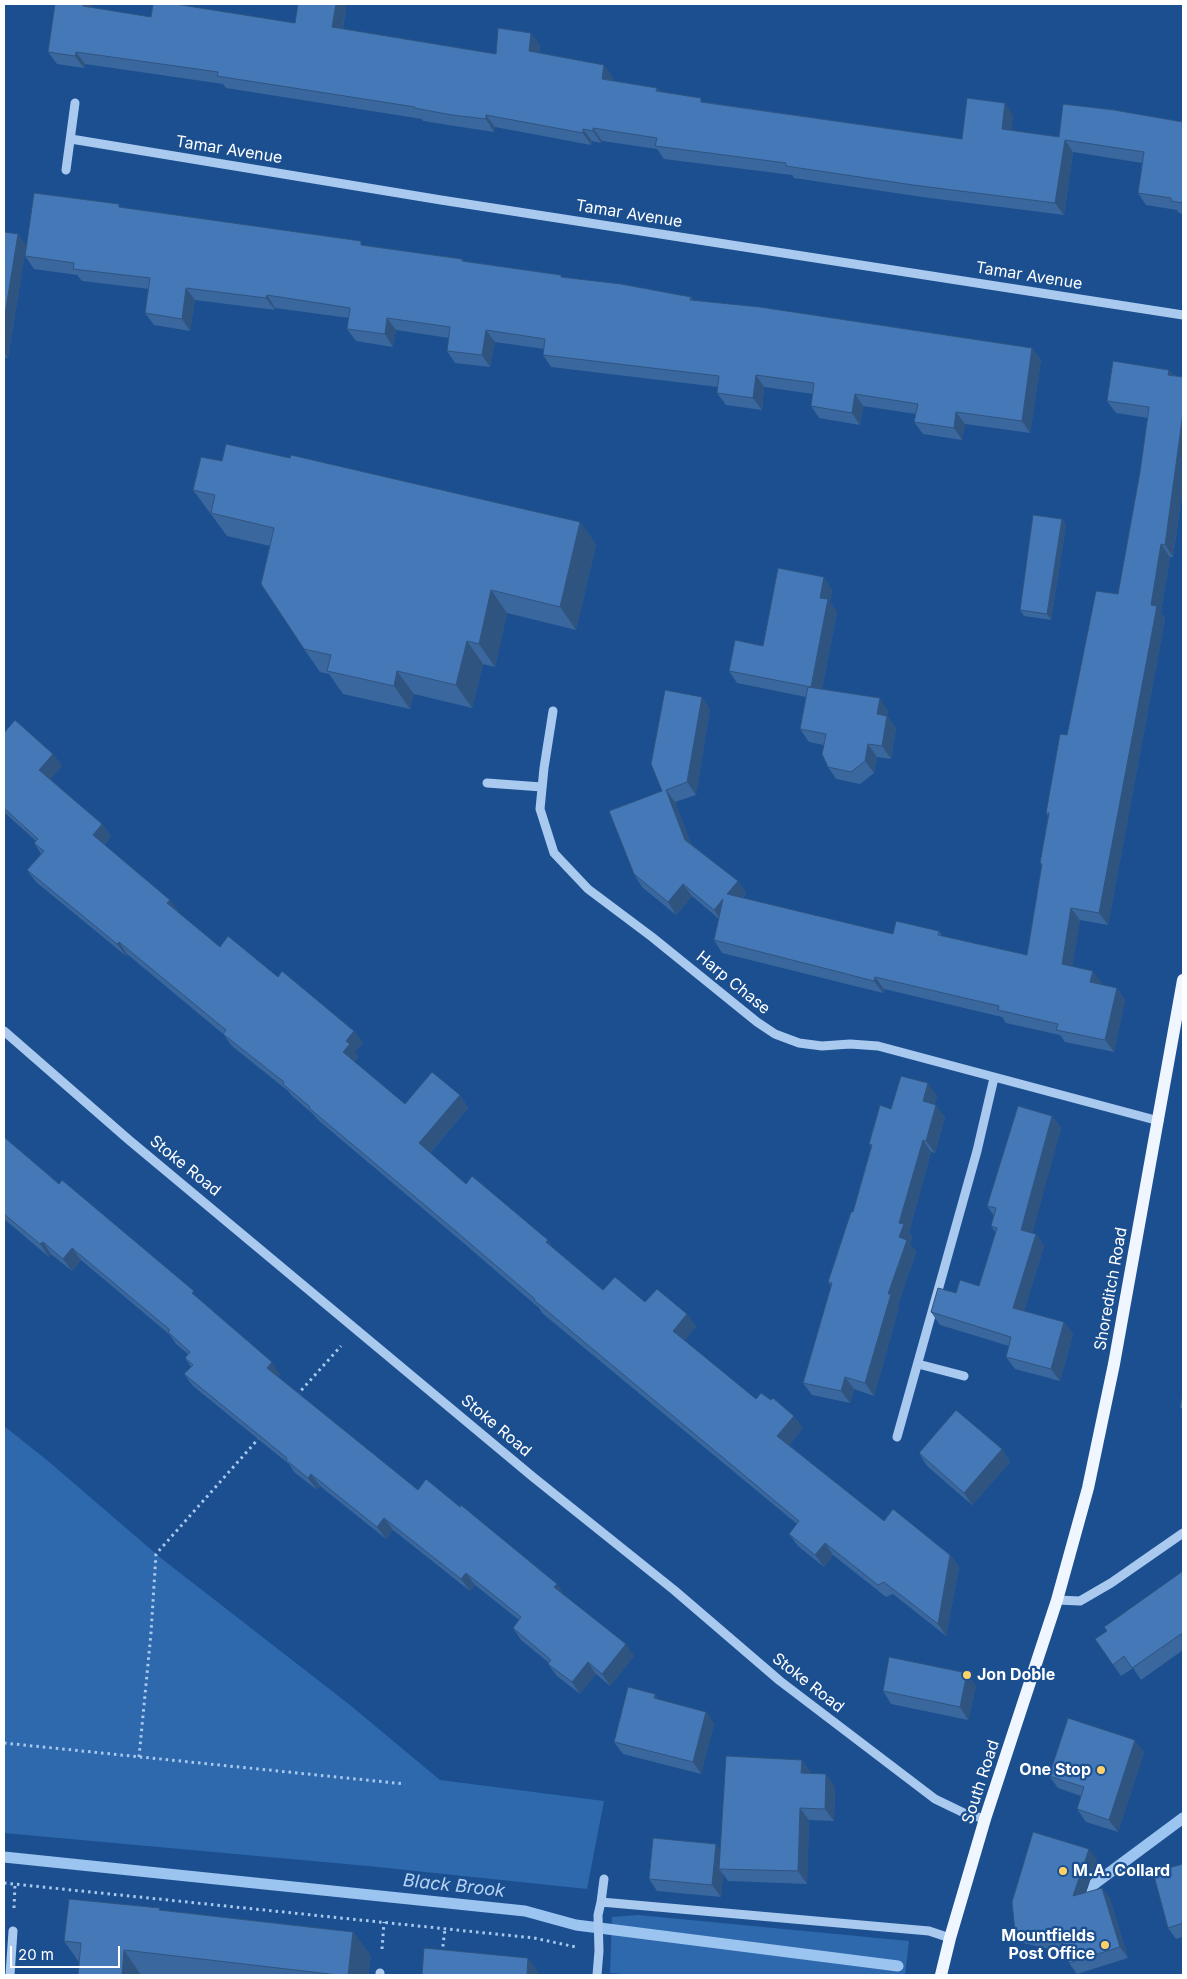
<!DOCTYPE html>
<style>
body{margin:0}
#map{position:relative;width:1187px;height:1979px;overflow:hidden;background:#1b4f8f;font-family:Inter,sans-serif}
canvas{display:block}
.frame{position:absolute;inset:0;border:5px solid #fff;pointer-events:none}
.scale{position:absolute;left:10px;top:1946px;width:110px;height:22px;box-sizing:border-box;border:2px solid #fff;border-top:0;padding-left:6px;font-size:15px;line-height:18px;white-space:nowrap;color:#fff;-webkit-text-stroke:4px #1b4f8f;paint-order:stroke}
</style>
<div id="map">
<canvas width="1187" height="1979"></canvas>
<div class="frame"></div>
<div class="scale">20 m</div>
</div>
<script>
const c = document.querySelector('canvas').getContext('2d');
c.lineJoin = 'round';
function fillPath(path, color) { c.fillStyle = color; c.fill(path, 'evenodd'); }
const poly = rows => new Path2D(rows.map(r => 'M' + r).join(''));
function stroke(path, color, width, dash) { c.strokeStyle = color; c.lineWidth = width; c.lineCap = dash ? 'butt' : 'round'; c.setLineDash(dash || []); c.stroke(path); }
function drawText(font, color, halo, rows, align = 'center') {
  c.font = font + ' Inter,sans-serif'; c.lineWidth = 4.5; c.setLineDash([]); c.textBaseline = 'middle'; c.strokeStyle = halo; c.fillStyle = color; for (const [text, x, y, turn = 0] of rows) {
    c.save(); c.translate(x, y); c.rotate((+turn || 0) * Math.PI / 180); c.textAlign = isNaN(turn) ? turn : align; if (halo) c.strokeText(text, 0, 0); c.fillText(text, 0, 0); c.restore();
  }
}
fillPath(poly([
 [4,1426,48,1461,162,1559,350,1705,440,1780,604,1801,587,1889,368,1866,4,1833],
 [638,1915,909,1941,905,1975,636,1975,610,1973,612,1917]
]), '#2e69ad');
stroke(poly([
 [4,1857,525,1911,576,1925,898,1966],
 [1074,1899,1183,1818]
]), '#9cc4f0', 11);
stroke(poly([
 [297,1395,341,1346],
 [4,1743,405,1784],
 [139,1757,151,1633,156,1554,260,1437],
 [4,1883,534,1938,576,1947],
 [14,1908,15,1884],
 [382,1949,384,1922],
 [442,1953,445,1929]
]), '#a9c9ee', 3, [2.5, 4]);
stroke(poly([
 [71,139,441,200,1183,315],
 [66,170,75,103],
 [553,711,544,768,540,809,554,853,588,889,652,937,757,1022,775,1034,799,1043,822,1046,850,1044,878,1046,1159,1121],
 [487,783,542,787],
 [4,1031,129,1140,533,1477,674,1590,780,1681,935,1799,964,1813,985,1819],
 [918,1364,964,1376],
 [897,1437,977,1151,994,1078],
 [1057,1600,1080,1601,1111,1583,1183,1533],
 [601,1902,604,1879],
 [10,1975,13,1931],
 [380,1975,380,1973],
 [597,1975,599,1951,598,1915,601,1902,929,1931,950,1938]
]), '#a9c9ee', 9);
stroke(poly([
 [941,1975,950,1938,985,1819,1057,1600,1088,1488,1114,1364,1183,980]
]), '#f0f6ff', 12);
fillPath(poly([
 [55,4,91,4,93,8,151,17,295,23,298,4,345,4,346,6,343,29,496,54,540,45,539,52,613,77,612,81,657,88,659,92,704,102,962,139,1013,115,1011,131,1059,137,1183,122,1183,214,1179,213,1177,210,1146,205,1138,193,1142,163,1073,152,1064,215,922,197,794,178,792,175,664,159,657,149,602,141,601,143,592,141,591,145,495,127,494,132,461,127,423,121,422,119,226,88,223,84,85,64,84,68,57,64,48,52],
 [122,208,364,246,462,259,464,261,691,297,694,301,1032,348,1041,360,1030,433,965,424,962,440,923,434,914,422,916,414,863,406,860,425,819,418,811,406,813,394,764,387,762,410,726,405,717,393,718,387,551,367,543,355,544,349,495,342,490,367,455,363,447,351,449,338,396,330,393,347,356,341,347,329,349,318,275,308,275,310,195,300,190,331,154,325,145,313,149,289,82,281,77,275,34,269,25,256],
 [4,232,18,234,26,246,8,358,4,357],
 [1169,370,1173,375,1183,377,1183,487,1173,557,1170,557,1161,612,1165,619,1108,925,1080,920,1072,966,1102,983,1101,985,1117,988,1125,1000,1114,1052,1065,1042,1060,1035,1006,1023,1002,1017,884,989,883,993,722,953,714,940,719,919,692,896,676,915,642,887,634,874,662,791,710,709,696,795,675,802,691,844,738,881,746,893,743,898,893,934,939,931,942,936,1027,955,1042,866,1040,863,1048,816,1046,813,1067,735,1118,594,1140,472,1148,418,1116,413,1107,401],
 [222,461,580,522,596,545,576,630,507,613,495,667,483,664,472,708,414,694,410,709,343,694,329,674,320,672,304,649,270,546,227,536,193,490],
 [1062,519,1066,525,1051,620,1024,616,1020,610],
 [832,590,830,602,837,612,822,689,888,711,887,716,896,728,891,759,877,757,874,773,860,784,836,779,828,767,824,745,809,742,800,729,806,697,737,683,729,671,763,646],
 [4,733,53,754,62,766,50,779,102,824,111,836,104,845,179,912,178,913,220,947,278,977,354,1031,363,1043,355,1052,358,1057,354,1062,405,1104,460,1095,468,1108,430,1153,466,1184,548,1240,554,1249,603,1290,687,1314,696,1327,684,1340,756,1399,803,1428,789,1445,884,1521,950,1555,959,1567,946,1636,893,1594,886,1597,833,1555,824,1567,798,1546,789,1534,797,1524,542,1313,539,1308,460,1240,318,1120,313,1114,292,1096,288,1091,232,1046,223,1034,127,954,126,956,36,882,27,870,41,854,34,843,36,841,4,812],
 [937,1096,934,1105,945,1117,935,1153,931,1152,909,1232,912,1237,910,1244,916,1252,898,1305,899,1307,874,1396,854,1389,850,1403,812,1395,803,1383,831,1286,828,1282,853,1212,871,1147,869,1144,891,1109],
 [1052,1116,1061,1128,1032,1233,1036,1234,1044,1246,1024,1311,1064,1322,1073,1334,1060,1381,1015,1369,1006,1357,1009,1346,940,1325,931,1312,979,1286,996,1233,991,1226,994,1216,987,1206],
 [4,1137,59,1184,199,1299,280,1374,278,1377,418,1490,557,1584,564,1595,634,1656,610,1686,596,1674,580,1694,557,1676,548,1664,549,1663,521,1640,513,1628,519,1620,475,1585,470,1591,393,1530,386,1539,320,1486,317,1490,294,1472,290,1465,193,1386,184,1374,191,1367,185,1358,188,1354,176,1344,170,1335,81,1260,72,1271,51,1254,49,1257,4,1219],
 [1002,1449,1010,1462,972,1505,927,1466,919,1453],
 [1183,1571,1183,1650,1141,1680,1133,1668,1121,1676,1095,1639,1107,1631],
 [976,1686,968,1720,891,1704,883,1691],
 [655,1694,658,1699,706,1712,714,1724,701,1774,623,1754,614,1742],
 [1144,1752,1118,1832,1086,1822,1077,1809,1081,1796,1058,1788,1049,1776],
 [802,1760,810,1772,810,1774,835,1787,834,1821,809,1820,807,1884,728,1881,723,1874,721,1897,657,1891,649,1879,720,1850],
 [1097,1860,1086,1893,1102,1888,1110,1899,1128,1958,1077,1974,1069,1963,1066,1953,1023,1943,1015,1932],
 [1183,1864,1183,1937,1176,1939,1168,1928],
 [161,1910,353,1932,371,1956,368,1975,146,1975,79,1962,64,1941]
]), '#3a679d');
fillPath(poly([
 [83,4,91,4,93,7,92,18,83,6],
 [336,4,345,4,346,6,341,39,332,27],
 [531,33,540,45,537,63,529,51],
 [76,52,85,64,84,68,75,56],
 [604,65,613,77,610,92,602,79],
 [1005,103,1013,115,1010,142,1002,129],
 [486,115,495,127,494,132,486,119],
 [593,128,602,141,601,143,593,131],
 [583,129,592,141,591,145,583,133],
 [1065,140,1073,152,1064,215,1055,203],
 [18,234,26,246,8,358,4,352,4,320],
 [186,288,195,300,190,331,182,319],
 [267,295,275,308,275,310,266,298],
 [387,318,396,330,393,347,385,334],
 [486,330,495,342,490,367,482,355],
 [1032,348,1041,360,1030,433,1022,421],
 [1169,370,1177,382,1168,375],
 [756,375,764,387,762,410,753,398],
 [855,394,863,406,860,425,852,413],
 [956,412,965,424,962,440,954,428],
 [1183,413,1183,487,1173,557,1165,545],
 [1062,519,1066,525,1051,620,1047,614],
 [580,522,596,545,576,630,560,607],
 [1161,544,1170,557,1161,612,1165,619,1108,925,1099,913],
 [824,577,832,590,830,602,837,612,820,699,811,687,820,598],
 [491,590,507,613,495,667,479,644],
 [467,641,483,664,472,708,456,685],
 [397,671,414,694,410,709,394,686],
 [702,697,710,709,696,795,687,782],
 [880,698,888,711,887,719,887,716,896,728,891,759,882,746,877,714],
 [868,744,877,757,874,773,865,761],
 [53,754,62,766,48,782,39,770],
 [666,790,675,802,694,852,685,840],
 [102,824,111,836,101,848,93,835],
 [738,881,746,893,736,906,727,894],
 [683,884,692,896,676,915,668,902],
 [723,899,723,923,714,910],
 [170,900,179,912,175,916,167,903],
 [1071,908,1080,920,1071,977,1062,964],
 [119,942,127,954,126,956,117,944],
 [1093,971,1102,983,1099,995,1090,982],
 [875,977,884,989,883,993,874,981],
 [1117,988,1125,1000,1114,1052,1105,1040],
 [354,1031,363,1043,355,1052,358,1057,352,1065,343,1052,346,1041],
 [928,1083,937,1096,932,1114,923,1101],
 [460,1095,468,1108,427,1156,419,1143],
 [936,1105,945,1117,935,1153,926,1141],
 [1052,1116,1061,1128,1030,1243,1021,1230],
 [923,1140,931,1152,909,1232,912,1237,910,1244,916,1252,898,1305,899,1307,874,1396,865,1383,888,1294,899,1237,899,1223],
 [1036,1234,1044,1246,1021,1321,1013,1308],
 [548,1240,556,1252,546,1242],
 [43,1242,51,1254,49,1257,40,1244],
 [72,1248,81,1260,72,1271,63,1259],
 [687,1314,696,1327,682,1343,673,1331],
 [1064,1322,1073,1334,1060,1381,1051,1369],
 [272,1362,280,1374,276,1380,267,1368],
 [845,1377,854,1389,850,1403,841,1391],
 [794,1416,803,1428,786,1448,777,1436],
 [1002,1449,1010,1462,972,1505,964,1493],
 [311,1474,320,1486,317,1490,308,1478],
 [384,1518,393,1530,386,1539,377,1527],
 [825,1543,833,1555,824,1567,815,1555],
 [950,1555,959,1567,946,1636,938,1624],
 [466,1573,475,1585,470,1591,461,1579],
 [557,1584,565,1596,554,1587],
 [626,1644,634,1656,610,1686,602,1674],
 [588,1662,596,1674,580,1694,572,1682],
 [967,1673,976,1686,968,1720,960,1707],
 [655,1694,663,1706,654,1698],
 [706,1712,714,1724,701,1774,693,1762],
 [1135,1740,1144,1752,1118,1832,1109,1820],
 [802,1760,810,1772,810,1786,801,1773],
 [826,1774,835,1787,834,1821,825,1809],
 [800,1808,809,1820,807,1884,798,1871],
 [716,1844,725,1856,719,1869,723,1874,721,1897,712,1885],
 [1089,1849,1097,1860,1081,1907,1073,1896],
 [1102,1888,1110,1899,1128,1958,1120,1947],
 [353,1932,371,1956,368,1975,348,1975],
 [124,1950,141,1975,122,1975],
 [528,1958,540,1975,527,1975]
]), '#305480');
const building = poly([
 [55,4,83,4,83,6,151,17,153,4,175,4,295,23,298,4,336,4,332,27,496,54,498,28,531,33,529,51,604,65,602,79,657,88,656,91,701,98,701,102,962,139,967,98,1005,103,1002,129,1059,137,1063,104,1114,110,1183,122,1183,203,1171,201,1171,198,1138,193,1144,152,1065,140,1055,203,913,185,786,166,786,163,655,146,657,138,593,128,593,131,583,129,583,133,486,115,486,119,452,115,414,108,415,107,217,76,218,72,76,52,75,56,48,52,55,4],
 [34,193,119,204,119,207,361,241,361,245,462,259,462,261,561,275,561,277,621,284,691,297,690,300,760,307,1032,348,1022,421,956,412,954,428,914,422,918,404,855,394,852,413,811,406,814,383,756,375,753,398,717,393,719,376,543,355,545,339,486,330,482,355,447,351,450,327,387,318,385,334,347,329,350,308,267,295,266,298,186,288,182,319,145,313,150,278,73,269,74,263,25,256,34,193],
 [4,232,18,234,4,320,4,232],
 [1113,361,1169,370,1168,375,1183,377,1183,413,1165,545,1161,544,1151,605,1157,606,1099,913,1071,908,1062,964,1093,971,1090,982,1117,988,1105,1040,1056,1030,1058,1024,998,1010,999,1006,875,977,874,981,714,940,723,899,714,910,683,884,668,902,634,874,609,811,662,791,651,764,665,690,702,697,687,782,666,790,685,840,738,881,727,894,893,934,896,921,939,931,938,935,1027,955,1042,864,1040,863,1049,813,1046,813,1060,734,1067,735,1096,591,1118,594,1140,472,1149,407,1107,401,1113,361],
 [226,444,290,458,291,455,580,522,560,607,491,590,479,644,467,641,456,685,397,671,394,686,327,671,331,655,304,649,261,584,274,528,211,513,215,495,193,490,201,457,222,461,226,444],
 [1033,515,1062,519,1047,614,1020,610,1033,515],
 [778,568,824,577,820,598,828,599,811,687,729,671,735,640,763,646,778,568],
 [808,687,880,698,877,714,887,716,882,746,868,744,865,761,851,772,828,767,822,754,826,734,800,729,808,687],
 [15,720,53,754,39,770,102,824,93,835,170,900,167,903,220,947,228,936,278,977,282,971,354,1031,346,1041,350,1044,343,1052,405,1104,432,1072,460,1095,419,1143,466,1184,472,1176,548,1240,546,1242,603,1290,615,1277,645,1302,657,1289,687,1314,673,1331,756,1399,761,1393,771,1400,773,1398,794,1416,777,1436,884,1521,893,1509,950,1555,938,1624,884,1582,878,1585,825,1543,815,1555,789,1534,799,1521,534,1300,535,1299,451,1227,309,1108,310,1107,283,1084,284,1082,223,1034,226,1030,119,942,117,944,27,870,44,851,34,843,38,839,4,808,4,733,15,720],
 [901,1076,928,1083,923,1101,936,1105,926,1141,923,1140,899,1223,904,1224,899,1237,907,1240,888,1294,891,1294,865,1383,845,1377,841,1391,803,1383,832,1283,828,1282,851,1212,853,1212,872,1145,869,1144,880,1105,891,1109,901,1076],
 [1018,1106,1052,1116,1021,1230,1036,1234,1013,1308,1064,1322,1051,1369,1006,1357,1011,1337,931,1312,938,1288,956,1293,960,1280,979,1286,997,1228,991,1226,996,1208,987,1206,1018,1106],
 [4,1137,59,1184,62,1180,194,1291,192,1293,272,1362,267,1368,418,1490,426,1479,460,1507,461,1505,557,1584,554,1587,626,1644,602,1674,588,1662,572,1682,548,1664,551,1660,513,1628,521,1617,466,1573,461,1579,384,1518,377,1527,311,1474,308,1478,286,1460,287,1458,184,1374,193,1365,185,1358,190,1352,168,1332,170,1330,72,1248,63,1259,43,1242,40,1244,4,1214,4,1137],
 [1183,1390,1183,1409,1180,1408,1183,1390],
 [956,1410,1002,1449,964,1493,919,1453,956,1410],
 [1183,1571,1183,1637,1181,1634,1132,1668,1124,1656,1113,1665,1095,1639,1107,1631,1104,1627,1183,1571],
 [889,1657,967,1673,960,1707,883,1691,889,1657],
 [628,1687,655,1694,654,1698,706,1712,693,1762,614,1742,628,1687],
 [1068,1718,1135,1740,1109,1820,1077,1809,1084,1787,1049,1776,1068,1718],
 [726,1756,802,1760,801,1773,826,1774,825,1809,800,1808,798,1871,719,1869,726,1756],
 [1033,1832,1089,1849,1073,1896,1102,1888,1120,1947,1069,1963,1063,1943,1015,1932,1012,1902,1033,1832],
 [653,1838,716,1844,712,1885,649,1879,653,1838],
 [1183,1864,1183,1923,1168,1928,1153,1872,1183,1864],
 [69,1899,160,1908,159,1910,353,1932,348,1975,338,1975,124,1950,122,1975,78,1975,81,1943,64,1941,69,1899],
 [424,1948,528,1958,527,1975,422,1975,424,1948]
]);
fillPath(building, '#4478b7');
stroke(building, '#305480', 1);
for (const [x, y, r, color] of [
 [967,1675,5,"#ffd166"],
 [1101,1770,5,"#ffd166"],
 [1063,1871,5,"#ffd166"],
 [1105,1945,5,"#ffd166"]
]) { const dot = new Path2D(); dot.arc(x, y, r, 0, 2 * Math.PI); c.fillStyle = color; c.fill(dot); stroke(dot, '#1b4f8f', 2); }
drawText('16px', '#fff', '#1b4f8f', [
 ["Tamar Avenue",229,150,9],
 ["Tamar Avenue",629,214,9],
 ["Tamar Avenue",1029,276,9],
 ["Harp Chase",733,983,39],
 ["Stoke Road",185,1166,39],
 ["Shoreditch Road",1111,1289,-80],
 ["Stoke Road",496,1426,40],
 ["Stoke Road",808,1683,38],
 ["South Road",981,1782,-72]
]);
drawText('bold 16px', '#fff', '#1b4f8f', [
 ["Jon Doble",977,1675],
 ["One Stop",1091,1770,"right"],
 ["M.A. Collard",1073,1871],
 ["Mountfields",1095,1936,"right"],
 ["Post Office",1095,1954,"right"]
], 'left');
drawText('italic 18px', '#b5d3f5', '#1b4f8f', [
 ["Black Brook",454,1886,6]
]);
</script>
